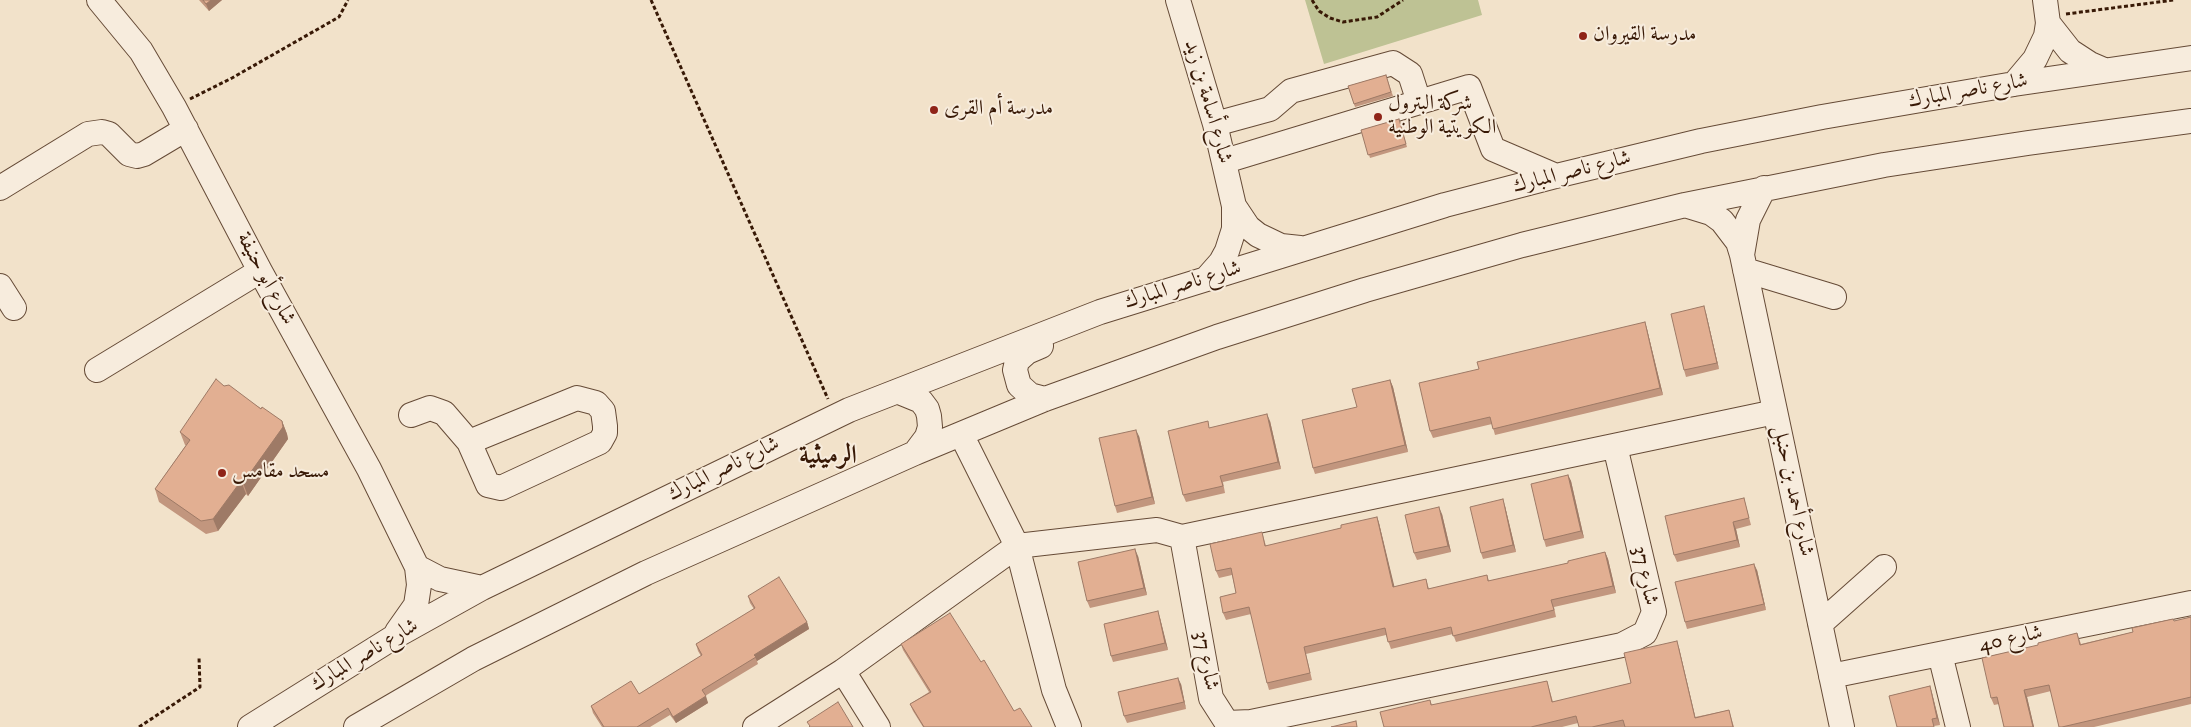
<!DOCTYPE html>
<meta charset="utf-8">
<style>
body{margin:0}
canvas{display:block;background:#f2e2ca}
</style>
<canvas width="2191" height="727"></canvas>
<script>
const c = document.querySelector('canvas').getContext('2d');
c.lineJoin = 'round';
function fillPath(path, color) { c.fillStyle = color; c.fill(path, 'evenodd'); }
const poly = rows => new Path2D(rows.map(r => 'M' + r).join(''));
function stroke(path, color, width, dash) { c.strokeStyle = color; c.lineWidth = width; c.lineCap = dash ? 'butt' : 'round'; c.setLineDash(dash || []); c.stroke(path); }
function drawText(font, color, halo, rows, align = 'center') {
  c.font = font + ' "IM FELL DW Pica",Amiri,serif'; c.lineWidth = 4; c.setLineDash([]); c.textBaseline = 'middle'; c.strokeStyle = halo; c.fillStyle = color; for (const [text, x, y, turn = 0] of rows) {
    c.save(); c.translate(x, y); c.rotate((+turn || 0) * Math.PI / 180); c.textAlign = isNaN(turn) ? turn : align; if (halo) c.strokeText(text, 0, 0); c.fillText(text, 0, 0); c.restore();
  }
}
fillPath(poly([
 [1305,0,1478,0,1482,15,1324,64]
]), '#bec294');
const minor = poly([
 [99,0,141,51,174,107,260,271,369,469,417,567,419,585,416,605,397,632],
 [1178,0,1215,124,1234,206,1234,229,1227,251,1221,262,1206,279],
 [2048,23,2070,51,2090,64,2104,70],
 [2014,84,2035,59,2046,36,2048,23,2045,0],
 [1215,124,1270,109,1291,91,1393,63,1410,74,1419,102],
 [1225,161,1469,87,1493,149,1556,176],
 [0,188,88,134,102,132,109,134,129,154,137,156,144,154,186,129],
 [1685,205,1711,213,1722,221,1738,242,1742,255,1842,727],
 [1234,206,1248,227,1258,235,1281,246,1300,248],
 [1742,255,1748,220,1764,188],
 [1745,270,1834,297],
 [0,286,14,308],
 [1041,346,1027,352,1017,361,1015,370,1019,385,1030,395,1045,399],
 [97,370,260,271],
 [899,392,921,401,927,409,929,416,930,427,927,437,915,453],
 [411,415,430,408,444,413,469,442,488,485,501,488,600,442,605,433,605,426,603,411,596,403,577,398,469,442],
 [961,434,1017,546,1054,690,1069,727],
 [1182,537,1211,698,1227,723,1251,722,1622,645,1645,633,1654,612,1615,446],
 [417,567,440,579,482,588],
 [1820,624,1884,567],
 [1940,654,1958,727],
 [843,671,878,727],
 [1831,676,2191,603],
 [250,727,394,637,482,588,849,410,1100,312,1445,205,1556,176,1701,141,1822,117,2014,84,2191,58],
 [356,727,473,659,646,573,915,453,1045,399,1217,337,1365,290,1522,245,1685,205,1884,165,2028,143,2191,121],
 [755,727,843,671,1017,546,1157,530,1182,537,1775,412]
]);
stroke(minor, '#664b37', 26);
stroke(poly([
 [651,0,828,399],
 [1312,0,1319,11,1330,18,1343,22,1377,17,1403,0],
 [2066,14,2174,0],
 [190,99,232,78,339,17,348,0],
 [139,727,200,687,199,657]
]), '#381906', 3, [4, 2.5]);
stroke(minor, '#f7ecdd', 24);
fillPath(poly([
 [199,0,222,0,209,11],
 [1386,75,1393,96,1355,107,1348,86],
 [1399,119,1407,147,1370,158,1361,130],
 [1706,313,1719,369,1686,377,1684,370],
 [1645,322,1647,329,1663,395,1495,435,1492,424,1433,438,1430,431,1479,369],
 [1390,380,1393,387,1408,452,1315,474,1313,468,1357,407],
 [224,386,282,421,287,434,288,439,248,496,246,494,218,531,206,534,159,502,155,489,186,445,185,445,180,432],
 [1270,421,1281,469,1223,482,1225,493,1186,502,1183,495,1210,428],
 [1139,436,1155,504,1117,513,1115,506],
 [1568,475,1571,481,1584,538,1546,547,1544,540],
 [1744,498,1751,525,1736,529,1740,547,1677,562,1674,555],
 [1505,506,1516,552,1483,559,1481,553],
 [1442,514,1451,552,1417,560,1414,553],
 [1377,517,1379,523,1394,587,1426,579,1429,589,1487,575,1489,581,1568,563,1605,552,1608,559,1616,593,1554,607,1556,617,1456,642,1453,634,1391,649,1386,635,1306,654,1312,680,1269,690,1267,683,1251,614,1226,620,1223,613,1236,593,1232,575,1219,578,1216,571,1262,532,1266,546,1341,528],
 [1138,556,1147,595,1090,608,1087,601],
 [1757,570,1766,610,1687,629,1685,622],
 [748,596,807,622,809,629,757,661,758,664,705,696,708,703,676,723,670,715,650,727,602,727,593,713,591,706,639,694,701,656,698,651,696,644,754,609,750,603],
 [2191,617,2191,704,2094,727,2059,727,2051,691,2027,697,2034,727,2004,727,1999,704,1994,705,1991,698,2038,645,2077,633,2081,644,2133,632],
 [1160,618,1168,650,1113,662,1111,656],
 [901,644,981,662,1014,711,1032,727,923,727,913,711,910,704,929,692,903,650],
 [1679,648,1695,717,1729,710,1734,727,1579,727,1578,723,1562,727,1384,727,1430,700,1432,705,1547,681,1553,702,1631,683],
 [1181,684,1186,709,1127,723,1124,716],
 [1930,686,1932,693,1940,725,1934,726,1889,696]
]), '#c2967e');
fillPath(poly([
 [211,0,222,0,209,11,206,4],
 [1704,306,1706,313,1719,369,1717,363],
 [1645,322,1647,329,1663,395,1660,388],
 [1390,380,1393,387,1408,452,1405,445],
 [1267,414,1270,421,1281,469,1278,462],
 [282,421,287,434,288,439,248,496,243,483],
 [1136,430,1139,436,1155,504,1152,497],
 [1568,475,1571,481,1584,538,1581,531],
 [241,481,246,494,218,531,213,519],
 [1503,499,1505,506,1516,552,1513,545],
 [1439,507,1442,514,1451,552,1448,546],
 [1377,517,1379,523,1396,593,1393,587],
 [1733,522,1736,529,1740,547,1737,540],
 [1135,549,1138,556,1147,595,1144,588],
 [1605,552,1608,559,1616,593,1613,586],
 [1754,564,1757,570,1766,610,1764,604],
 [1158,611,1160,618,1168,650,1165,643],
 [807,622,809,629,757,661,754,655],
 [1677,641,1679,648,1697,724,1695,718],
 [1178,678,1181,684,1186,709,1184,702],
 [1930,686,1932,693,1940,725,1937,718],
 [2024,690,2027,697,2034,727,2033,727],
 [706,696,708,703,676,723,673,717]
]), '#9e7a66');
const building = poly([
 [203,0,211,0,206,4,203,0],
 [1386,75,1391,92,1354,104,1348,86,1386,75],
 [1399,119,1406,144,1368,155,1361,130,1399,119],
 [1704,306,1717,363,1684,370,1671,314,1704,306],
 [1645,322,1660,388,1493,429,1490,417,1430,431,1419,383,1479,369,1477,362,1645,322],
 [216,379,224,386,229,385,261,409,262,407,282,421,283,427,243,483,241,481,213,519,201,521,155,489,190,440,180,432,216,379],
 [1390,380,1405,445,1313,468,1302,420,1357,407,1352,389,1390,380],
 [1267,414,1278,462,1220,476,1223,486,1183,495,1168,431,1208,421,1209,428,1267,414],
 [1136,430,1152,497,1115,506,1099,438,1136,430],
 [1568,475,1581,531,1544,540,1531,484,1568,475],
 [1744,498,1749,518,1733,522,1737,540,1674,555,1665,516,1744,498],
 [1503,499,1513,545,1481,553,1470,507,1503,499],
 [1439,507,1448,546,1414,553,1405,515,1439,507],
 [1377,517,1393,587,1426,579,1428,589,1487,575,1488,581,1568,563,1568,561,1605,552,1613,586,1551,600,1554,610,1453,636,1451,627,1388,642,1385,628,1304,647,1310,673,1267,683,1249,607,1223,613,1220,597,1236,593,1231,568,1216,571,1210,544,1262,532,1265,546,1341,528,1341,525,1377,517],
 [1135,549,1144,588,1087,601,1078,562,1135,549],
 [1754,564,1764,604,1685,622,1675,582,1754,564],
 [779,577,807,622,754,655,756,657,702,690,706,696,673,717,668,708,637,727,604,727,591,706,631,681,639,694,702,655,696,644,755,608,748,596,779,577],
 [1158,611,1165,643,1111,656,1104,624,1158,611],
 [950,613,981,662,984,660,1014,711,1020,708,1032,727,924,727,910,704,931,692,901,644,950,613],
 [2191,617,2191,697,2062,727,2059,727,2049,685,2024,690,2033,727,2004,727,1997,697,1991,698,1982,658,2038,645,2038,643,2077,633,2080,645,2133,632,2132,628,2173,619,2174,621,2191,617],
 [1677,641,1695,718,1729,710,1733,727,1625,727,1623,720,1592,727,1579,727,1576,716,1531,727,1384,727,1380,712,1430,700,1431,705,1547,681,1552,702,1631,683,1624,653,1677,641],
 [1178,678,1184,702,1124,716,1118,692,1178,678],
 [1930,686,1937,718,1932,719,1934,727,1897,727,1889,696,1930,686],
 [838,702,853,727,809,727,810,726,807,722,838,702],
 [1356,721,1357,727,1331,727,1356,721]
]);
fillPath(building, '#e2af92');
stroke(building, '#9e7a66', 1);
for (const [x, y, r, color] of [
 [1583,36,5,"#8f2418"],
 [934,110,5,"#8f2418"],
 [1378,117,5,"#8f2418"],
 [222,473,5,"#8f2418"]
]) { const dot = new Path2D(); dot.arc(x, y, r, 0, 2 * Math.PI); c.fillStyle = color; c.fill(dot); stroke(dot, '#f7ecdd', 2); }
drawText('21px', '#381906', '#f7ecdd', [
 ["مدرسة القيروان",1593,36],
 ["شركة البترول",1388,105],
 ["الكويتية الوطنية",1388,129],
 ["مدرسة أم القرى",944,110],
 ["مسحد مقامس",232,473]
], 'left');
drawText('21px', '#381906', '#f7ecdd', [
 ["شارع ناصر المبارك",1968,92,-10],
 ["شارع أسامة بن زيد",1207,102,74],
 ["شارع ناصر المبارك",1572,173,-14],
 ["شارع أبو حنيفة",265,279,62],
 ["شارع ناصر المبارك",1183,286,-17],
 ["شارع ناصر المبارك",724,470,-26],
 ["شارع أحمد بن حنبل",1792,491,78],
 ["شارع 37",1644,576,78],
 ["شارع 40",2011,640,-12],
 ["شارع ناصر المبارك",365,656,-31],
 ["شارع 37",1205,661,79]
]);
drawText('bold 26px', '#381906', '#f7ecdd', [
 ["الرميثية",828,458]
]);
</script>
